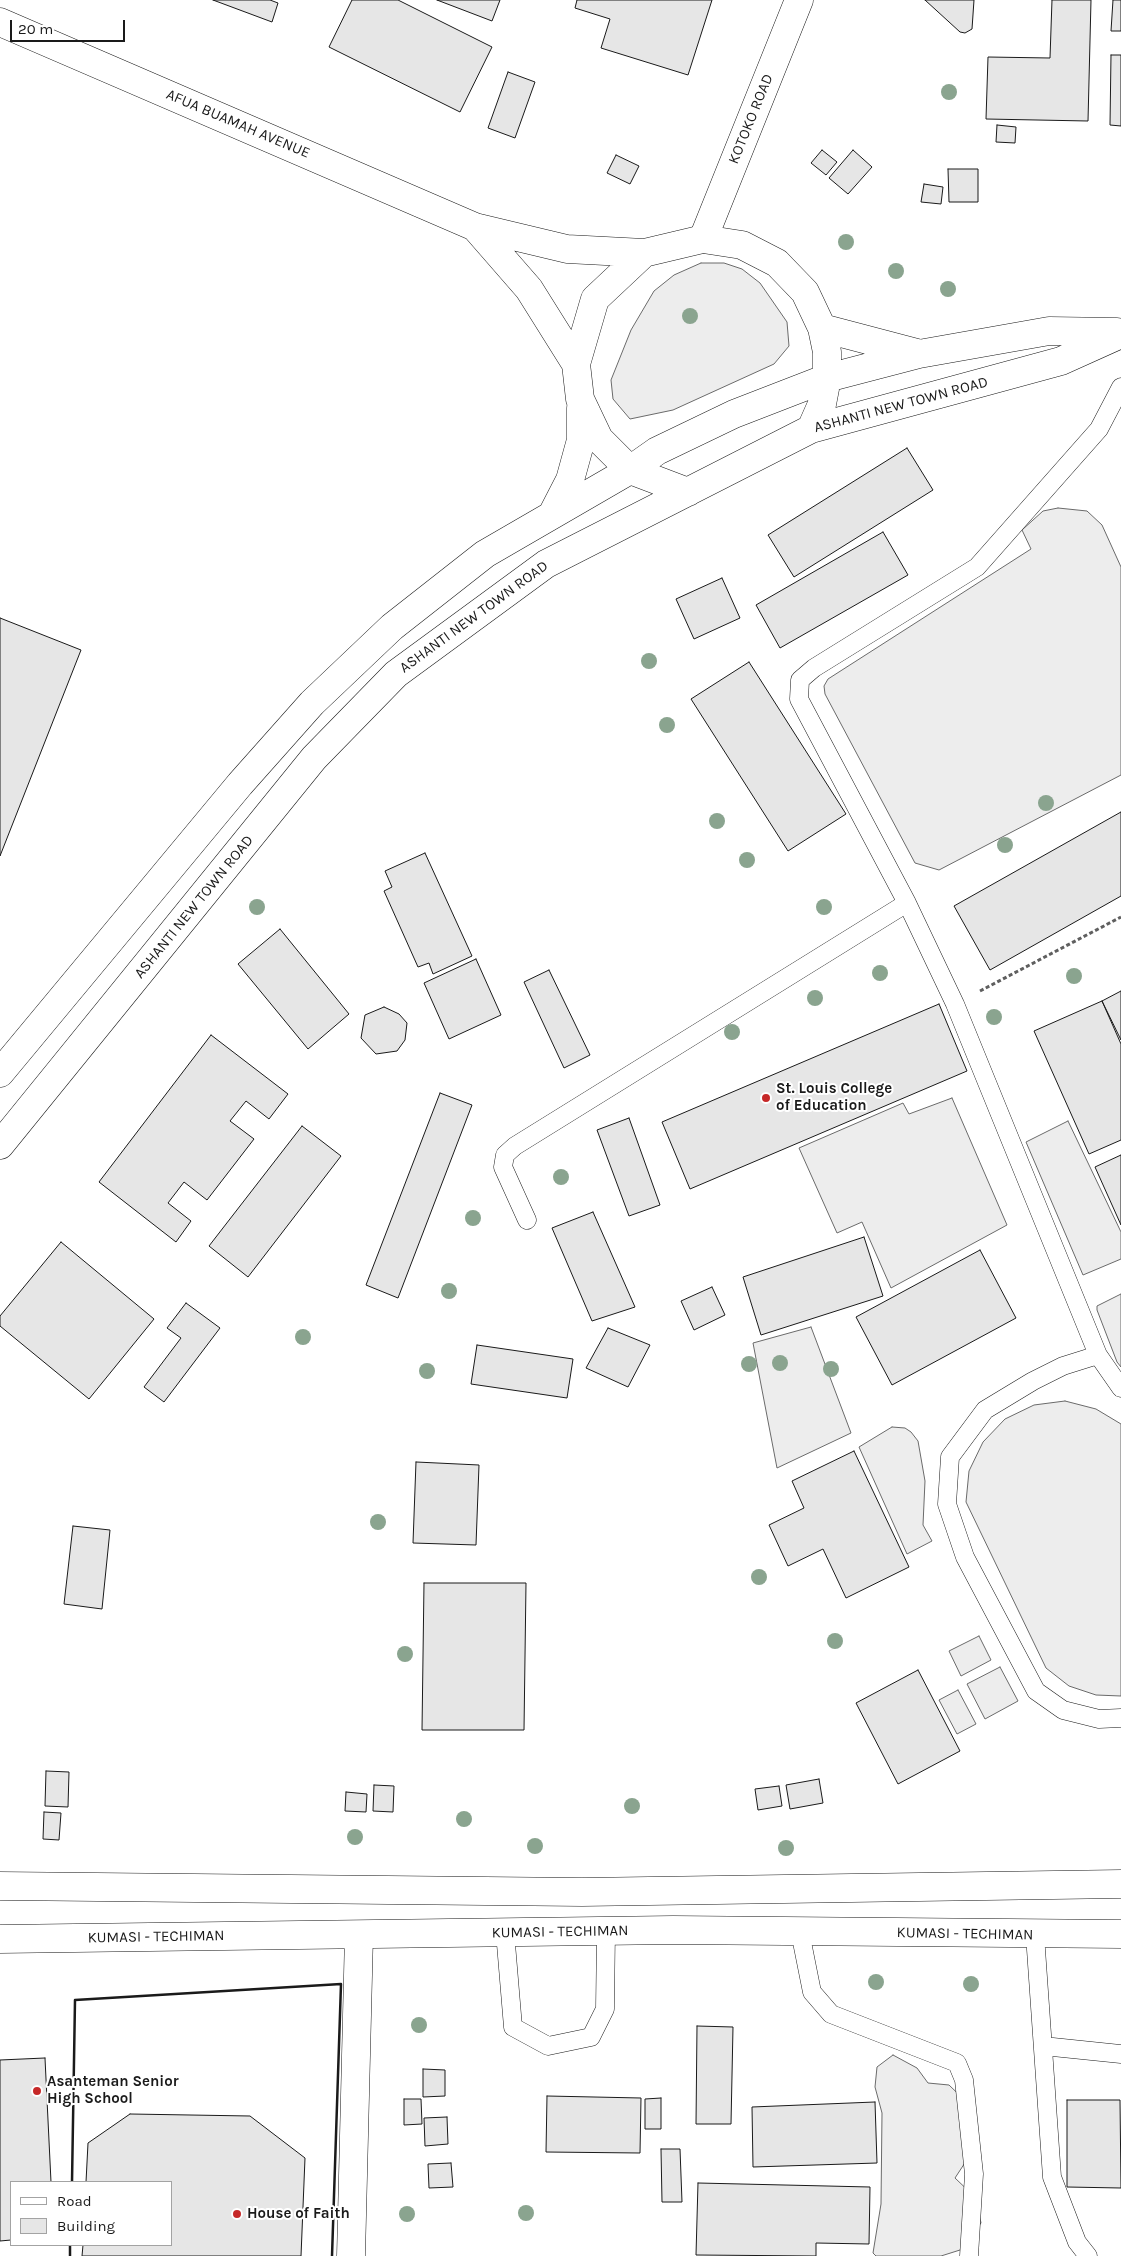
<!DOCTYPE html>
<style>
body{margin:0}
#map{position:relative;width:1121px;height:2256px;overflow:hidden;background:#fff;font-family:Karla,sans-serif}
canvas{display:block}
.legend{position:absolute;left:10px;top:2181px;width:162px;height:65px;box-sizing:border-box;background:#fff;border:1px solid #a3a3a3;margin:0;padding:6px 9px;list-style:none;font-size:15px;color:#1a1a1a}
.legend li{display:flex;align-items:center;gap:10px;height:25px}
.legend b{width:25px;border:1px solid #a3a3a3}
.scale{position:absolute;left:10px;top:20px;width:115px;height:22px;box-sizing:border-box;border:2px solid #1a1a1a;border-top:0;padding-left:6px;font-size:15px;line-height:18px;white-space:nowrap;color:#1a1a1a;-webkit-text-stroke:4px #fff;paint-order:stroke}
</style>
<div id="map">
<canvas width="1121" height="2256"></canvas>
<ul class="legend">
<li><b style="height:6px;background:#fff"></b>Road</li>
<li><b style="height:14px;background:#e6e6e6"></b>Building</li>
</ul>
<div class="scale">20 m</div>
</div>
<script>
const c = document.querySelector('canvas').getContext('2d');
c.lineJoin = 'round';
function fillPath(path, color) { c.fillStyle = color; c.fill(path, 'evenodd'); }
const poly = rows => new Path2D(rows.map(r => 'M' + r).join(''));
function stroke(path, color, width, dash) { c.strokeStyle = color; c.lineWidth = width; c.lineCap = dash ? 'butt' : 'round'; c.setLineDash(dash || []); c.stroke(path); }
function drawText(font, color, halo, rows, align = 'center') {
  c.font = font + ' Karla,sans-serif'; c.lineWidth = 4; c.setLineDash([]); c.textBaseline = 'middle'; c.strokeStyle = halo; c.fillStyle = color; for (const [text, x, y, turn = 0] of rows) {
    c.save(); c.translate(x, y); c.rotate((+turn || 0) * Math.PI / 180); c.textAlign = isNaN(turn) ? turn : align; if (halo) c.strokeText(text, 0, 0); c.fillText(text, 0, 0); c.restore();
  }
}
const built = poly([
 [701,263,724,263,742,269,760,283,787,322,789,346,774,364,673,410,630,419,613,399,611,380,631,330,654,291,674,275,701,263],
 [1058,508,1087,511,1102,525,1121,567,1121,775,939,870,915,863,825,694,824,686,828,679,1031,549,1022,530,1043,511,1058,508],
 [952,1098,1007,1225,891,1288,862,1222,837,1233,799,1148,903,1103,909,1114,952,1098],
 [1068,1121,1121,1232,1121,1259,1083,1275,1026,1142,1068,1121],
 [1121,1294,1121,1367,1117,1362,1097,1310,1097,1306,1121,1294],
 [811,1327,851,1433,777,1468,753,1343,811,1327],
 [1065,1401,1096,1409,1121,1424,1121,1696,1096,1695,1069,1686,1046,1668,966,1502,969,1471,983,1442,1005,1419,1034,1405,1065,1401],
 [892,1427,905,1428,911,1432,918,1441,925,1481,923,1525,932,1541,907,1554,859,1447,892,1427],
 [979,1636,991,1660,961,1676,949,1651,979,1636],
 [1000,1667,1018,1701,985,1719,967,1684,1000,1667],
 [958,1690,976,1724,957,1734,939,1700,958,1690],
 [893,2055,917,2068,928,2083,949,2085,974,2109,974,2149,955,2178,976,2198,981,2223,960,2250,941,2256,876,2256,873,2253,881,2204,882,2113,875,2087,877,2067,893,2055]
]);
fillPath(built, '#ededed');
stroke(built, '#6a6a6a', 1);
const building = poly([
 [213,0,270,0,278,3,272,22,213,0],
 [352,0,398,0,492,47,460,112,329,47,352,0],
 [437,0,500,0,492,21,437,0],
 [577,0,712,0,688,75,601,48,610,19,575,8,577,0],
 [925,0,974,0,972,29,965,33,960,32,925,0],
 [1052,0,1091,0,1088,121,986,119,988,57,1050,58,1052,0],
 [1113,0,1121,0,1121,31,1111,31,1113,0],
 [1111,55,1121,55,1121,126,1110,125,1111,55],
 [508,72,535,82,515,138,488,128,508,72],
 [997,125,1016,127,1015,143,996,142,997,125],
 [822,150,837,162,826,175,811,163,822,150],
 [853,150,872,167,848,194,829,178,853,150],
 [616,155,639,166,630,184,607,173,616,155],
 [948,169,978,169,978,202,949,202,948,169],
 [924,184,943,187,941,204,921,202,924,184],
 [907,448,933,490,794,577,768,535,907,448],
 [883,532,908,575,780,648,756,605,883,532],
 [722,578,740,618,694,639,676,599,722,578],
 [0,618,81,650,0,856,0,618],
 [749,662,846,814,788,851,691,699,749,662],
 [1121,812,1121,896,990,970,954,906,1121,812],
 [425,853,472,956,433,974,429,963,418,967,384,891,392,887,385,871,425,853],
 [280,929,349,1014,308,1049,238,964,280,929],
 [476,959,501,1015,449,1039,424,983,476,959],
 [549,970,590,1055,564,1068,524,982,549,970],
 [1121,991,1121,1040,1102,1001,1121,991],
 [1102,1001,1121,1044,1121,1140,1089,1154,1034,1031,1102,1001],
 [939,1004,967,1071,690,1189,662,1122,939,1004],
 [384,1007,399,1014,407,1023,405,1040,397,1051,376,1054,361,1038,365,1015,384,1007],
 [211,1035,288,1094,269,1119,246,1101,230,1121,254,1139,207,1200,184,1182,168,1203,191,1221,176,1242,99,1182,211,1035],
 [440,1093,472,1105,398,1298,366,1285,440,1093],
 [629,1118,660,1205,629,1216,597,1130,629,1118],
 [302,1126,341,1156,248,1277,209,1246,302,1126],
 [1121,1155,1121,1225,1095,1167,1121,1155],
 [593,1212,635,1307,592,1321,552,1228,593,1212],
 [864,1237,883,1296,761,1335,743,1277,864,1237],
 [61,1242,154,1319,89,1399,0,1326,0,1316,61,1242],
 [980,1250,1016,1318,892,1385,856,1317,980,1250],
 [712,1287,725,1315,694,1330,681,1301,712,1287],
 [186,1303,220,1328,164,1402,144,1387,181,1338,167,1328,186,1303],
 [608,1328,650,1345,628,1387,586,1368,608,1328],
 [477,1345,573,1359,567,1398,471,1384,477,1345],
 [854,1451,909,1567,846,1598,823,1549,788,1566,769,1525,804,1508,792,1481,854,1451],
 [416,1462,479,1465,476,1545,413,1543,416,1462],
 [73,1526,110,1530,102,1609,64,1604,73,1526],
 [424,1583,526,1583,524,1730,422,1730,424,1583],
 [918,1670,960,1751,898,1784,856,1703,918,1670],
 [46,1771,69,1772,68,1807,45,1806,46,1771],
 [819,1779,823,1803,790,1809,786,1785,819,1779],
 [374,1785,394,1786,393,1812,373,1811,374,1785],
 [779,1786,782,1806,758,1810,755,1789,779,1786],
 [346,1792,367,1794,366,1812,345,1811,346,1792],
 [44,1812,61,1813,59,1840,43,1839,44,1812],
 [697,2026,733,2027,731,2124,696,2124,697,2026],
 [45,2058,51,2182,11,2182,11,2240,0,2241,0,2060,45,2058],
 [423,2069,445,2070,445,2096,423,2097,423,2069],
 [547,2096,641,2098,640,2153,546,2152,547,2096],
 [661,2098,661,2129,645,2129,645,2099,661,2098],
 [404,2099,421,2099,422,2124,404,2125,404,2099],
 [1067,2100,1120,2100,1121,2188,1067,2187,1067,2100],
 [875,2102,877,2163,753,2167,752,2107,875,2102],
 [130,2114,250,2116,305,2158,301,2256,82,2256,83,2245,171,2245,171,2182,86,2182,88,2143,130,2114],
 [447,2117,448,2144,425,2146,424,2118,447,2117],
 [661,2149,680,2149,682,2202,662,2202,661,2149],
 [451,2163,453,2187,429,2188,428,2164,451,2163],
 [698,2183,870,2187,869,2244,816,2243,816,2256,696,2255,698,2183]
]);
fillPath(building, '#e6e6e6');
stroke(building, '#1a1a1a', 1);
const service = poly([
 [527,1220,503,1167,505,1155,515,1146,907,903],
 [1098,1355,955,1004,907,903,799,699,800,680,814,668,977,567,1099,429,1121,387],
 [1121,1388,1098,1355,1063,1366,1033,1381,985,1410,950,1457,947,1504,965,1557,1036,1691,1063,1710,1099,1719,1121,1718],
 [505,1932,513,2027,548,2046,591,2037,605,2009,606,1931],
 [800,1932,812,1992,831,2014,957,2063,964,2080,974,2174,969,2256],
 [1035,1935,1052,2177,1077,2242,1088,2256],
 [1043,2046,1121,2054]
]);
const minor = poly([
 [703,239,799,0],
 [351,2256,359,1935]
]);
const tertiary = poly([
 [0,22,475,227,567,249,644,253],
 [475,227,529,289,576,364],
 [822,328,917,353],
 [688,492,630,470,599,439,580,399,576,364,595,299,644,253,703,239,742,245,777,263,805,292,822,328,827,352,827,378,822,404,811,429],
 [553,513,570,480,581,440,581,408],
 [0,1073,240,784,312,703,392,627,485,554,630,470,657,451,734,414,827,378,919,354,1049,331,1117,332],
 [0,1145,314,758,396,674,546,564,811,429,1061,361,1121,334]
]);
const secondary = poly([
 [0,1886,582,1892,1121,1884],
 [0,1939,673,1930,1121,1934]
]);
stroke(service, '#1a1a1a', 19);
stroke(minor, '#1a1a1a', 29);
stroke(tertiary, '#1a1a1a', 29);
stroke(secondary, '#1a1a1a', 29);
stroke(poly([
 [980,991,1121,917]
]), '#5f5f5f', 3, [4, 2.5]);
stroke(service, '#fff', 18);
stroke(minor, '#fff', 28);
stroke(tertiary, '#fff', 28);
stroke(secondary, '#fff', 28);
stroke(poly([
 [72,2182,75,2000,341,1984,332,2256],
 [70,2256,70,2245]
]), '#1a1a1a', 2.5);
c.fillStyle = '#8aa48f';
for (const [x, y] of [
 [949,92],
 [846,242],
 [896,271],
 [948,289],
 [690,316],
 [649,661],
 [667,725],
 [1046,803],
 [717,821],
 [1005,845],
 [747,860],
 [257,907],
 [824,907],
 [880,973],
 [1074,976],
 [815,998],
 [994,1017],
 [732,1032],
 [561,1177],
 [473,1218],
 [449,1291],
 [303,1337],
 [780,1363],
 [749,1364],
 [831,1369],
 [427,1371],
 [378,1522],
 [759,1577],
 [835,1641],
 [405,1654],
 [632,1806],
 [464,1819],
 [355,1837],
 [535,1846],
 [786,1848],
 [876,1982],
 [971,1984],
 [419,2025],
 [526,2213],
 [407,2214]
]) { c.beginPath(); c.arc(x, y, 8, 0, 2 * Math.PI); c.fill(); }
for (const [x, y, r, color] of [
 [766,1098,5,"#c62828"],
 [37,2091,5,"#c62828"],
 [237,2214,5,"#c62828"]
]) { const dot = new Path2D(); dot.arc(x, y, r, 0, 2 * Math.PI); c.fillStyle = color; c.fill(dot); stroke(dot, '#fff', 2); }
drawText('15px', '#1a1a1a', '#fff', [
 ["KOTOKO ROAD",751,119,-68],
 ["AFUA BUAMAH AVENUE",238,124,23],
 ["ASHANTI NEW TOWN ROAD",901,405,-15],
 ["ASHANTI NEW TOWN ROAD",474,617,-36],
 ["ASHANTI NEW TOWN ROAD",194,907,-51],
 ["KUMASI - TECHIMAN",560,1932,-1],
 ["KUMASI - TECHIMAN",965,1934,1],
 ["KUMASI - TECHIMAN",156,1937,-1]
]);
drawText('bold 15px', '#1a1a1a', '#fff', [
 ["St. Louis College",776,1089],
 ["of Education",776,1106],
 ["Asanteman Senior",47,2082],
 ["High School",47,2099],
 ["House of Faith",247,2214]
], 'left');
</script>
